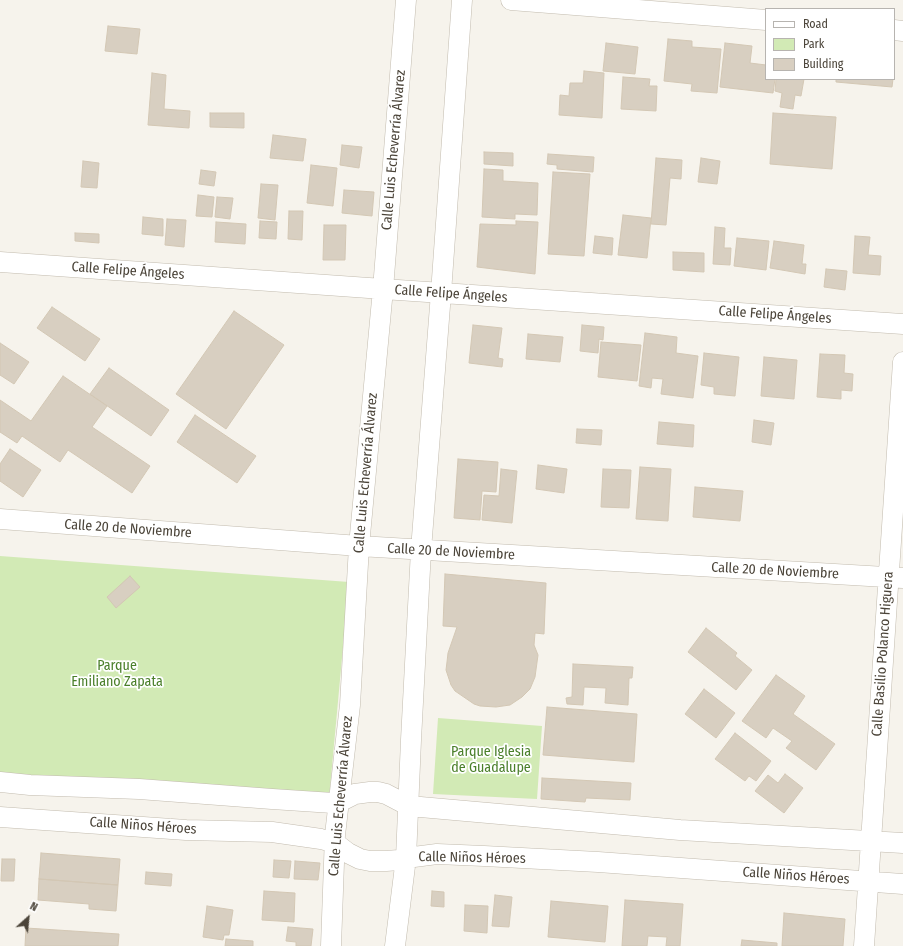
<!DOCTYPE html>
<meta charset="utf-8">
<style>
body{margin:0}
#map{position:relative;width:903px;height:946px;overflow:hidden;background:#f6f3ec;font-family:"Fira Sans Condensed",sans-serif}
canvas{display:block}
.legend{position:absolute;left:765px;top:8px;width:130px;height:72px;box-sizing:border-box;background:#fff;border:1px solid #b7b4b0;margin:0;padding:5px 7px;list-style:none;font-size:12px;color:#4b4439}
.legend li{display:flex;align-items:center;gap:8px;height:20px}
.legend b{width:20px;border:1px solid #b7b4b0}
.north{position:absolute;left:8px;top:898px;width:40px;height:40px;-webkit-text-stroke:3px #fff;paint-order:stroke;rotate:27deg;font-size:11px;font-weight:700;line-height:16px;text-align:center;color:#4b4439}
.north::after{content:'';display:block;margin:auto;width:14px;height:18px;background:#4b4439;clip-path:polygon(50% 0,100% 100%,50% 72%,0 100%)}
</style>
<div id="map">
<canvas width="903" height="946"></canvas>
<ul class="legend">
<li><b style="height:5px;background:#fff"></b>Road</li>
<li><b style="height:11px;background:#d2eab5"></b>Park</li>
<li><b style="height:11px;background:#d8cfc1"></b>Building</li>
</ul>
<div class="north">N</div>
</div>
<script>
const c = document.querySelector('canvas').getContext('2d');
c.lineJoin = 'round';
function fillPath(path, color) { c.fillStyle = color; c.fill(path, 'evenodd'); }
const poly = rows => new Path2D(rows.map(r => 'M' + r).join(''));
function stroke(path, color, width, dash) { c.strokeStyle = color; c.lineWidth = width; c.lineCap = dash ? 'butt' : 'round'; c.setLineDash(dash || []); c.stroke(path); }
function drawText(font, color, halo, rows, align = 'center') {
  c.font = font + ' "Fira Sans Condensed",sans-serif'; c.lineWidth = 3.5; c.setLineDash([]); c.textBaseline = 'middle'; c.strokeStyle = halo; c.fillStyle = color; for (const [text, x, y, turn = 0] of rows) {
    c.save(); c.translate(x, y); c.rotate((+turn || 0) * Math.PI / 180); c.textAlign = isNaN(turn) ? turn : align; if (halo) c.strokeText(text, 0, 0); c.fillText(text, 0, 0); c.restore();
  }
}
fillPath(poly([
 [0,556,349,582,329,799,0,775],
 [438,718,542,726,537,799,433,794]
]), '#d2eab5');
const building = poly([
 [108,26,140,29,137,54,105,51,108,26],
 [668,39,692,41,692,47,721,49,717,93,691,91,692,84,664,81,668,39],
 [606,43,638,47,635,74,603,71,606,43],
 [725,43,752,46,750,63,766,65,766,79,775,79,773,93,720,87,725,43],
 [584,71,604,73,602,118,559,115,560,95,569,96,570,83,583,83,584,71],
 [152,73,166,75,164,109,190,111,189,128,148,125,152,73],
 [623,77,650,79,649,86,657,86,656,111,621,109,623,77],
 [776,79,804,79,801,96,795,95,793,109,780,107,782,93,775,91,776,79],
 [836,79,893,79,892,87,836,82,836,79],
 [210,113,244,113,244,128,210,127,210,113],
 [773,113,836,117,832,169,770,164,773,113],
 [273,135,306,139,303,161,270,158,273,135],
 [342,145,362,147,359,168,340,165,342,145],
 [484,152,513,153,513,166,484,164,484,152],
 [548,154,594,157,593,172,557,169,557,165,547,164,548,154],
 [656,158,682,160,681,179,670,178,666,225,651,224,656,158],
 [701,158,720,161,717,184,698,182,701,158],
 [83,161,99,163,97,188,81,187,83,161],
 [311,165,337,168,333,206,307,203,311,165],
 [484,169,503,170,503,181,538,183,537,215,515,214,515,219,482,217,484,169],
 [201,170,216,172,214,186,199,184,201,170],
 [553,172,590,174,584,256,548,254,553,172],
 [261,184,278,185,275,220,258,218,261,184],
 [344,190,374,192,372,216,342,213,344,190],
 [198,195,214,197,212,217,196,216,198,195],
 [217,197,233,198,230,219,215,217,217,197],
 [289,211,303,211,302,240,288,239,289,211],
 [623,215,651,218,647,258,618,255,623,215],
 [143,217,163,219,163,236,142,234,143,217],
 [167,219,186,220,184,247,165,245,167,219],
 [260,221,277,222,276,239,259,238,260,221],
 [516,221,538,222,535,274,477,267,480,224,516,225,516,221],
 [216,222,246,224,245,244,215,242,216,222],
 [324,225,346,225,345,260,323,260,324,225],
 [715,227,725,228,724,248,731,248,730,265,713,264,715,227],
 [75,233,99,234,99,243,75,241,75,233],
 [595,236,613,238,612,255,593,253,595,236],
 [855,236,870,237,868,255,881,256,880,275,853,273,855,236],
 [737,238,769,241,766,270,734,266,737,238],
 [774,241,804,245,802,264,806,264,805,274,770,268,774,241],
 [673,252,704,253,704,272,673,270,673,252],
 [826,269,847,271,845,290,824,287,826,269],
 [52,307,100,339,85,361,37,328,52,307],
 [234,311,284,345,226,429,176,394,234,311],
 [473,325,502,328,498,358,503,359,502,367,469,363,473,325],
 [582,325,604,327,603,340,599,339,598,353,580,351,582,325],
 [645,333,677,337,676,353,698,356,693,398,661,394,663,379,652,378,651,388,639,386,645,333],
 [528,334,563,337,560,362,526,359,528,334],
 [601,342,641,345,637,381,598,377,601,342],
 [0,343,29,362,14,384,0,375,0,343],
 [704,353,739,357,735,396,714,394,714,387,701,385,704,353],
 [820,354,845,355,844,373,853,374,852,391,841,390,841,399,817,397,820,354],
 [764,357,797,360,794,399,761,396,764,357],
 [109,368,169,410,151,436,90,394,109,368],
 [63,376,107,406,92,427,150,466,132,493,68,450,60,462,22,436,17,443,0,432,0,400,31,421,63,376],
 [195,415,256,456,237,483,177,442,195,415],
 [754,420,774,423,771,445,752,442,754,420],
 [659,422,694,425,693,447,657,444,659,422],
 [577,429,602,430,601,445,576,443,577,429],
 [10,449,41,470,23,497,0,481,0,464,10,449],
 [458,459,498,462,496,492,482,491,480,520,454,518,458,459],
 [538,465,567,469,564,493,536,489,538,465],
 [640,467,671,469,668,521,636,519,640,467],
 [501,469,517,471,512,523,482,520,484,495,499,496,501,469],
 [603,469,631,470,629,508,601,507,603,469],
 [695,487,743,491,740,521,693,517,695,487],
 [445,574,546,583,544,634,535,633,534,645,538,655,535,677,530,689,522,697,510,705,496,707,480,706,474,704,455,691,451,685,446,670,447,662,448,653,457,627,443,626,445,574],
 [130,576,140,587,116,608,107,597,130,576],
 [706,628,737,653,735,656,752,670,736,690,688,652,706,628],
 [573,664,633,667,632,678,629,678,628,705,605,703,606,688,584,687,583,705,567,704,566,698,572,697,573,664],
 [776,675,805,696,793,714,835,744,816,770,786,748,792,741,773,728,766,738,742,721,776,675],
 [704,689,735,713,716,738,685,714,704,689],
 [547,707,637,714,634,762,543,755,547,707],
 [735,733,771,761,756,781,749,776,745,781,715,759,735,733],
 [785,774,803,788,784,813,755,791,768,775,778,783,785,774],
 [542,778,631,783,630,800,586,798,585,802,541,799,542,778],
 [41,853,120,859,118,885,39,879,41,853],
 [2,859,15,859,14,881,1,881,2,859],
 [274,860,291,861,289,878,273,877,274,860],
 [295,861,320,863,318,880,294,879,295,861],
 [146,872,172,874,171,886,145,884,146,872],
 [39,879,118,885,116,911,89,909,89,904,38,900,39,879],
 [264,891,295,893,294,922,262,920,264,891],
 [432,891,444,892,444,907,431,906,432,891],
 [495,895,512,897,509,927,492,926,495,895],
 [625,900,683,904,680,946,666,946,667,937,648,936,647,946,622,946,625,900],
 [551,901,608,906,605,942,548,937,551,901],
 [465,905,488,906,487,933,464,931,465,905],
 [207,906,233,910,229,935,224,935,223,940,203,937,207,906],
 [784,913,845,919,843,946,782,946,784,913],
 [288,927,313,929,311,946,296,946,296,942,286,941,288,927],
 [26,928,119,934,118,946,25,946,26,928],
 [226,939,253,941,253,946,225,946,226,939],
 [742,940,777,943,777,946,741,946,742,940]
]);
fillPath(building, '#d8cfc1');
stroke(building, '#d3c7b4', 1);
const minor = poly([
 [511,0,766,20],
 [894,30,903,31],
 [0,262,383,289,903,324],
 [0,519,359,546,903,578],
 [0,782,30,785,139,789,272,799,333,803,339,802,355,794,370,792,378,792,386,794,409,806,680,830,903,843],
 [0,817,186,830,272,832,321,839,335,843,348,853,360,859,370,861,386,861,399,860,406,858,437,854,484,856,598,862,903,884],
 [331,946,335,835,350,705,359,546,383,289,406,0],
 [395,946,406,858,411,740,421,550,441,293,462,0],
 [864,946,903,362]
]);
stroke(minor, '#c2bbae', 21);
stroke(minor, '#fff', 20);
drawText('14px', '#4b4439', '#fff', [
 ["Calle Luis Echeverría Álvarez",394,150,-85],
 ["Calle Felipe Ángeles",128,271,4],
 ["Calle Felipe Ángeles",451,294,4],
 ["Calle Felipe Ángeles",775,315,4],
 ["Calle Luis Echeverría Álvarez",366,473,-85],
 ["Calle 20 de Noviembre",128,529,4],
 ["Calle 20 de Noviembre",451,552,3],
 ["Calle 20 de Noviembre",775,571,3],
 ["Calle Basilio Polanco Higuera",883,654,-86],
 ["Calle Luis Echeverría Álvarez",341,796,-85],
 ["Calle Niños Héroes",143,826,4],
 ["Calle Niños Héroes",472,858,1],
 ["Calle Niños Héroes",796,876,4]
]);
drawText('14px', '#4a7f2a', '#fff', [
 ["Parque",117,666],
 ["Emiliano Zapata",117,682],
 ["Parque Iglesia",491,752],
 ["de Guadalupe",491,768]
]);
</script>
